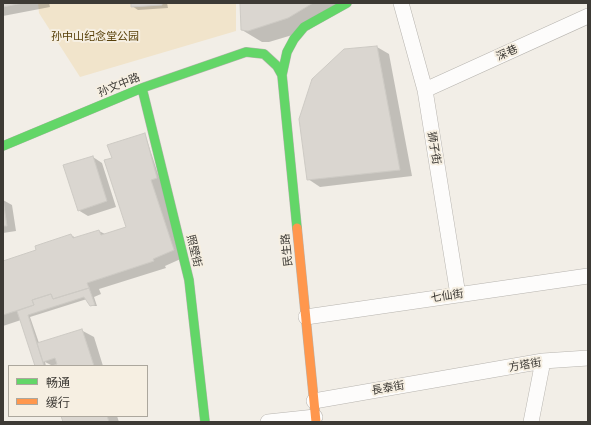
<!DOCTYPE html>
<meta charset="utf-8">
<style>
body{margin:0}
#map{position:relative;width:591px;height:425px;overflow:hidden;background:#f2eee7;font-family:"Public Sans","Noto Sans SC",sans-serif}
canvas{display:block}
.frame{position:absolute;inset:0;border:4px solid #3d3a35;pointer-events:none}
.legend{position:absolute;left:8px;top:365px;width:140px;height:52px;box-sizing:border-box;background:#f6efe2;border:1px solid #aca79d;margin:0;padding:5px 7px;list-style:none;font-size:12px;color:#3d3a35}
.legend li{display:flex;align-items:center;gap:8px;height:20px}
.legend b{width:20px;border:1px solid #aca79d}
</style>
<div id="map">
<canvas width="591" height="425"></canvas>
<div class="frame"></div>
<ul class="legend">
<li><b style="height:5px;background:#63d668"></b>畅通</li>
<li><b style="height:5px;background:#ff974d"></b>缓行</li>
</ul>
</div>
<script>
const c = document.querySelector('canvas').getContext('2d');
c.lineJoin = 'round';
function fillPath(path, color) { c.fillStyle = color; c.fill(path, 'evenodd'); }
const poly = rows => new Path2D(rows.map(r => 'M' + r).join(''));
function stroke(path, color, width, dash) { c.strokeStyle = color; c.lineWidth = width; c.lineCap = dash ? 'butt' : 'round'; c.setLineDash(dash || []); c.stroke(path); }
function drawText(font, color, halo, rows, align = 'center') {
  c.font = font + ' "Public Sans","Noto Sans SC",sans-serif'; c.lineWidth = 4; c.setLineDash([]); c.textBaseline = 'middle'; c.strokeStyle = halo; c.fillStyle = color; for (const [text, x, y, turn = 0] of rows) {
    c.save(); c.translate(x, y); c.rotate((+turn || 0) * Math.PI / 180); c.textAlign = isNaN(turn) ? turn : align; if (halo) c.strokeText(text, 0, 0); c.fillText(text, 0, 0); c.restore();
  }
}
fillPath(poly([
 [38,3,236,3,236,31,80,77,39,13]
]), '#f1e4cb');
fillPath(poly([
 [3,3,49,3,50,7,3,16],
 [132,3,167,3,168,8,138,10,132,6],
 [241,3,346,3,309,30,269,42,262,42,242,30],
 [377,47,389,54,412,176,320,187,308,179],
 [145,134,185,257,165,266,166,268,99,289,101,294,94,297,97,306,91,306,87,299,30,317,39,343,81,330,94,337,103,366,53,366,45,362,46,366,36,366,21,320,3,326,3,262,38,250,71,235,76,238,99,231,105,234,127,227,113,159],
 [39,303,27,309,26,307],
 [93,157,102,163,116,207,88,216,78,210],
 [3,200,12,205,16,231,3,233],
 [62,416,117,416,119,422,64,422]
]), '#0003');
const building = poly([
 [3,3,23,3,3,7,3,3],
 [131,3,162,3,162,5,131,7,131,3],
 [240,3,313,3,288,18,248,31,241,30,240,3],
 [377,46,400,170,307,180,299,119,312,79,344,49,377,46],
 [145,133,157,178,151,180,174,250,153,259,154,261,87,283,89,288,53,299,51,294,32,300,34,305,3,315,3,261,36,250,35,246,71,234,73,238,99,230,101,235,126,227,104,160,112,158,107,145,145,133],
 [93,156,107,201,78,211,63,165,93,156],
 [3,199,7,226,3,226,3,199],
 [89,288,95,305,90,306,84,297,28,315,44,366,35,366,17,311,34,305,32,300,51,294,53,299,89,288],
 [82,329,94,366,52,366,57,364,55,358,43,362,37,343,82,329],
 [61,416,107,416,109,422,63,422,61,416]
]);
fillPath(building, '#dad6d0');
stroke(building, '#cdcac4', 1);
const street = poly([
 [401,3,425,90,458,295],
 [425,90,588,16],
 [306,317,588,276],
 [314,401,543,361,588,358],
 [268,422,315,417],
 [531,422,543,361]
]);
const fast = poly([
 [142,88,189,280,205,422],
 [3,146,142,88,246,52,264,54,277,66,282,75],
 [297,228,282,75,287,52,294,39,304,27,347,3]
]);
const slow = poly([
 [297,228,316,422]
]);
stroke(street, '#b7b4af', 16);
stroke(fast, '#b7b4af', 10);
stroke(slow, '#b7b4af', 10);
stroke(street, '#fdfcfb', 15);
stroke(fast, '#63d668', 9);
stroke(slow, '#ff974d', 9);
drawText('11px', '#58410a', '#f6efe2', [
 ["孙中山纪念堂公园",95,37]
]);
drawText('11px', '#3d3a35', '#f6efe2', [
 ["深巷",507,53,-24],
 ["孙文中路",119,85,-22],
 ["狮子街",434,148,81],
 ["民生路",287,250,-96],
 ["照壁街",194,251,77],
 ["七仙街",447,296,-8],
 ["方塔街",525,365,-9],
 ["長泰街",388,388,-10]
]);
</script>
